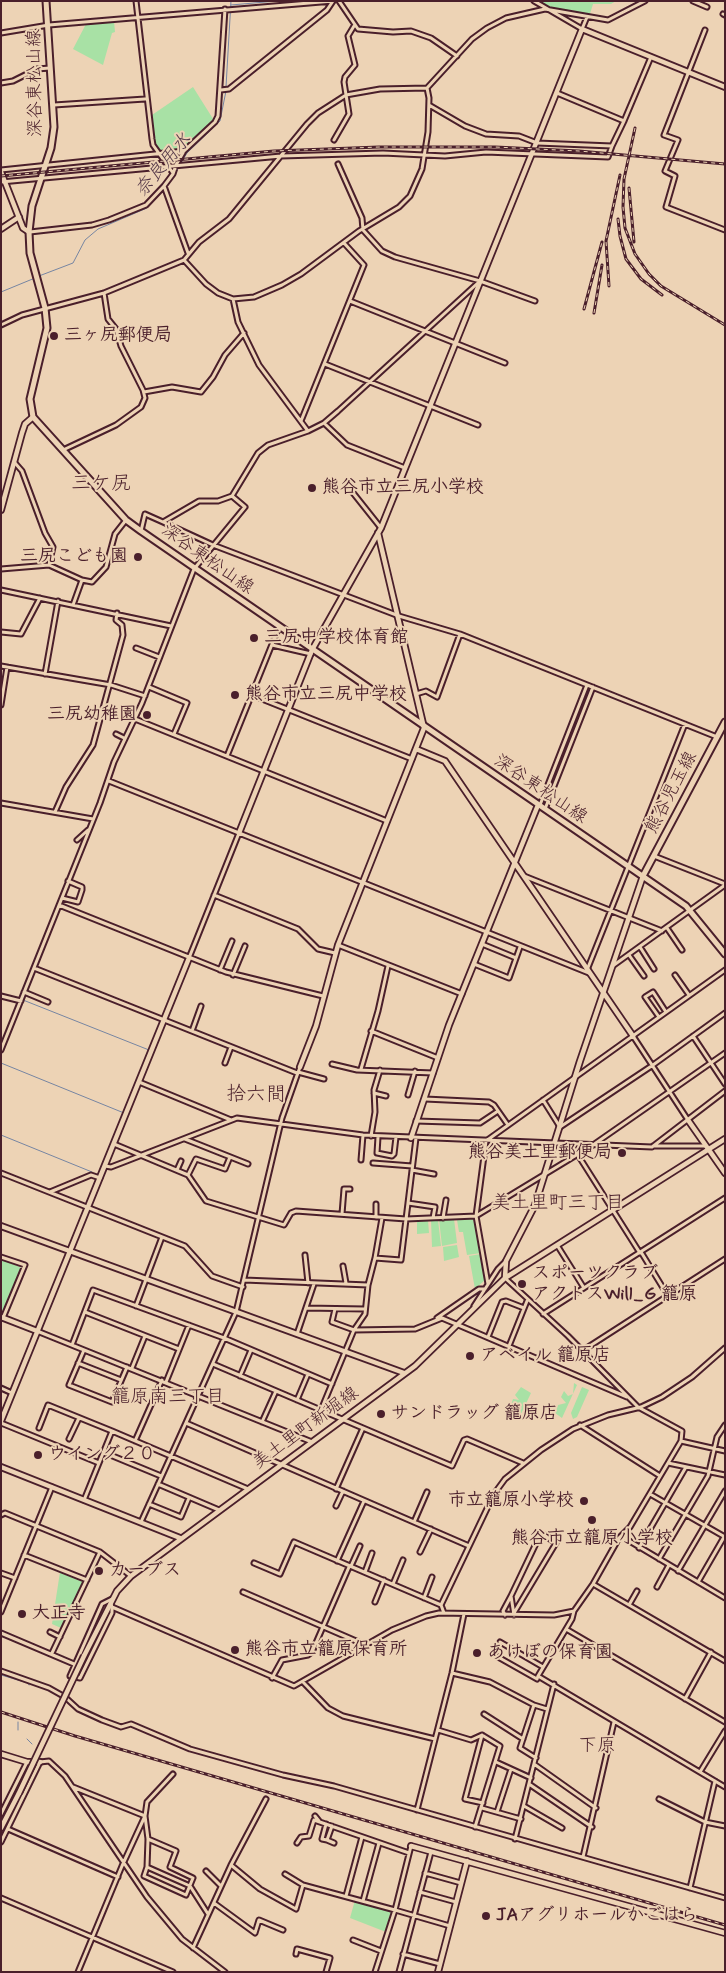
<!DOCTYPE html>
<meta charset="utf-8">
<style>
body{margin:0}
#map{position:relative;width:726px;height:1973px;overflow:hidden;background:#edd3b5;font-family:Mynerve,sans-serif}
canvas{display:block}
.frame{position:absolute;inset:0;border:2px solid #4a1f2b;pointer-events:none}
</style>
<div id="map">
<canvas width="726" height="1973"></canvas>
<div class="frame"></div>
</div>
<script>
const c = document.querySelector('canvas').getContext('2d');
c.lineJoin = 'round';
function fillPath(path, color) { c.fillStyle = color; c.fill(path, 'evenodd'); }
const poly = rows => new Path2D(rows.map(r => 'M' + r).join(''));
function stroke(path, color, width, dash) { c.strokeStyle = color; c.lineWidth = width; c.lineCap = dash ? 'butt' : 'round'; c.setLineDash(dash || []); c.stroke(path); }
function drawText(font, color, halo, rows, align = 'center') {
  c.font = font + ' Mynerve,"Klee One",sans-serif'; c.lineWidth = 4; c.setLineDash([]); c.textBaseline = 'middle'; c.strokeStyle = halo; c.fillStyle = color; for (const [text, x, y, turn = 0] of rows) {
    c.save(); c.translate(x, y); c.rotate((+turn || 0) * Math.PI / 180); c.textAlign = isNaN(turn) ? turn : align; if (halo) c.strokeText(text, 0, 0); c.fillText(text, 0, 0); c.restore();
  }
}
fillPath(poly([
 [537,1,616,1,611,4,593,4,589,17,546,8],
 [114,21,115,32,112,33,103,65,73,49,86,24],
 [193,87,215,122,184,151,159,154,154,144,149,117],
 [473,1218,481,1253,467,1255,464,1238,463,1232,459,1232,457,1220],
 [439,1219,454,1219,457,1243,442,1246],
 [428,1220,429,1233,417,1234,417,1221],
 [431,1220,438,1220,441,1246,432,1247],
 [457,1245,459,1257,444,1261,443,1247],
 [481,1254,485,1280,475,1289,469,1256],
 [1,1259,22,1268,1,1314],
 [574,1383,577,1385,562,1418,555,1413,558,1405,566,1403,561,1397,564,1391,568,1396,573,1394],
 [521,1387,531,1393,521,1414,510,1408,513,1399,519,1400,515,1395],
 [582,1387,589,1390,577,1417,573,1419,571,1413],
 [60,1572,82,1581,83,1583,61,1628,52,1624],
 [355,1900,393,1911,386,1932,350,1918]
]), '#a8e1a5');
stroke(poly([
 [231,5,277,1],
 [226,87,231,1],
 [181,163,187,153,220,121,226,91],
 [39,276,73,263,85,240,98,229,147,208,170,182,179,167],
 [1,292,35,278],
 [23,1000,149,1050],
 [12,1029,25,996],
 [1,1055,10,1033],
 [1,1063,124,1113],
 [1,1135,92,1172],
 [1,1675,28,1683,29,1685],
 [18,1722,18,1730],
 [27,1739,32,1744]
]), '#7685a2', 1);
const street = poly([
 [136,1,152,139,153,145,173,173],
 [339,1,358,29,393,32,411,31,431,38,457,56],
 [534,1,582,29,587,17],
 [693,1,707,7],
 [723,14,725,15],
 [705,30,664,135,678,140,665,171,675,176,666,207,725,230],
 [1,33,49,25,333,1],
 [1,83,13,81,37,69,50,68],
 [221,90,229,89,327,10,333,1],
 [54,105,145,99],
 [429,105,465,126,486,134,519,136,537,143,612,146,624,121,557,93],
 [624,121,651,57],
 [334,140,349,114,344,82,345,77,355,65,348,36,354,26],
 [338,164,362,218,363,230,382,251,395,257,480,281,535,301],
 [1,170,184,151],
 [1,182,281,156,383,153,445,156,486,152,608,157,612,146],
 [164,186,188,253],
 [30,232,92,225,109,220,146,205,164,186,173,174,176,165,184,151,215,122,218,116,225,9],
 [184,260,206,284,218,293,233,299,254,297,282,285,301,274,359,231,399,207,410,196,422,169,428,132,429,98,427,88],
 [233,299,238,322,259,365,308,431,324,423,338,411,480,281],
 [350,301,505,363],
 [1,325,22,315,104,293,184,260,199,242,229,219,307,124,318,113,346,95,380,89,427,88,472,39,487,28,506,18,545,9,608,20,645,1],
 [325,364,478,425],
 [144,392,172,387,201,392,213,377,225,355,244,333],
 [301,421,364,265,344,243],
 [324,423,347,445,405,468],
 [63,450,116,425,141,407,145,398,143,390,121,346,116,329,108,319,104,293],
 [15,463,22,471,45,533,53,547,49,565],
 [346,484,381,528],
 [163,522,213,545,399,616,460,634,717,737],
 [141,531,145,514,163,522,199,501,218,501,232,496],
 [1,569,49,565,82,580,92,582,106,567,115,534,126,520],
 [1,590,171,626],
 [73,605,82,580],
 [1,632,21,634,40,598],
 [272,645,311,654],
 [136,648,159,657],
 [1,666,111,685,145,696],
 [45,674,58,601],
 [149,687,187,703,174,734],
 [416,694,426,691,437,697,460,634],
 [252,695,412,759],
 [1,705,7,667],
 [135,719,387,821],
 [116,734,124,738],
 [227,756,279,627],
 [109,781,589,973],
 [1,803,93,819],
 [540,805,587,685],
 [545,809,593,687],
 [55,812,66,787,93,745,123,635,122,625,116,620,117,613],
 [77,840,88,830],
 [654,856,725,884],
 [524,876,662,931],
 [214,895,298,929,318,949,335,953],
 [62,898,78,902,82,890,82,887,68,881],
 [59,905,226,972,323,996],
 [667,928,682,950],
 [482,944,516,958],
 [338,945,462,994],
 [640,947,654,969],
 [629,955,644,976],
 [189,958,239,833],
 [474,964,509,978,520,947],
 [614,965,725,885],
 [34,968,297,1073],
 [220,970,232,941],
 [587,970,685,724],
 [233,975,245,946],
 [675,975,689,995],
 [24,992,48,1002],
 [1,996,21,1001],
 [659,1017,645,997,653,992,666,1012],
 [192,1031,201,1006],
 [371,1031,438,1058],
 [633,1036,688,1120],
 [693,1036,725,1084],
 [1,1050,100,803,114,762,142,703,194,569,245,507,232,496,258,453,268,445,308,431],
 [225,1063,231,1047],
 [332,1064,357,1070,433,1073],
 [361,1069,378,1011,388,966],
 [298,1072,324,1079],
 [139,1082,231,1120],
 [374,1093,386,1096],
 [408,1095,415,1071],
 [425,1099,489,1102,494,1105,508,1125],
 [543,1100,560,1127,653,1065,725,1013],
 [416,1121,480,1123,498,1111],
 [371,1136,375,1112,374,1090,380,1070],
 [378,1137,377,1153,392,1156,394,1154,396,1137],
 [185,1139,248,1164],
 [114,1144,188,1175,206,1201,284,1225,291,1213,296,1211,406,1219,476,1216,593,1145,725,1053],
 [571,1144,640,1253],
 [653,1146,706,1146],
 [361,1160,363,1135],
 [373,1163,412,1166],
 [105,1166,111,1167,124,1162,237,1118,363,1135,652,1147,725,1091],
 [177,1170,181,1161],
 [412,1170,434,1174],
 [1,1173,185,1246,212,1276,243,1287],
 [188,1175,196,1159,225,1169,230,1157],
 [50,1192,91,1175,100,1178],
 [408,1203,435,1207,433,1218],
 [342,1214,344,1189,350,1189],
 [376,1217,376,1204],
 [443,1218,446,1200],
 [557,1245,584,1288],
 [641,1252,668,1296],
 [305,1255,308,1283],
 [1,1257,25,1265,3,1318],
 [375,1258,382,1218],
 [343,1266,346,1283],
 [244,1280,368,1285],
 [488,1284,476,1216,486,1141,725,970],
 [136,1306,162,1237],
 [474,1306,498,1269,506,1261],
 [306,1308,365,1309],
 [335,1309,332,1322,354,1330,415,1329,442,1318,627,1397],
 [85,1312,179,1349],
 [543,1314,725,1198],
 [437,1318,479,1289,485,1289],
 [37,1331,312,1442],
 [297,1334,314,1284],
 [488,1337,502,1302,506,1301,524,1308],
 [72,1345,93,1290,224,1338,332,1384],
 [509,1346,527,1301],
 [84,1350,69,1385,112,1402,127,1367],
 [582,1351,725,1259],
 [78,1363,121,1380],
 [213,1364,452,1466,464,1440,467,1439,523,1463],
 [132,1368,145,1336],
 [240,1376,251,1350],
 [166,1382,189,1325],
 [1,1388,12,1393],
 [297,1400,308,1374],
 [321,1410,354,1330,365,1314,368,1285,375,1258,401,1260,416,1138],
 [262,1422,276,1391],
 [1,1423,99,1463],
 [186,1423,469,1546],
 [580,1425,660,1476],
 [39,1428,48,1405,112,1431],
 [69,1439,79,1418],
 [135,1441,162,1380],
 [681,1441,725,1451],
 [103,1452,161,1476],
 [668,1463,725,1475],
 [158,1484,219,1510],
 [336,1489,363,1428],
 [650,1494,725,1537],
 [84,1500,112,1431,248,1489],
 [149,1504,181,1517,189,1498],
 [336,1506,343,1491],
 [1,1515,5,1513,100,1552,131,1576],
 [141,1522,236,1312,282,1118,300,1067],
 [414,1522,427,1492],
 [621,1536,725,1598],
 [639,1548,686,1467],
 [420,1552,431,1529],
 [24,1555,87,1580],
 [659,1559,708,1476,717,1437,725,1425],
 [337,1561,364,1501],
 [254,1563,280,1574,294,1542,441,1605],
 [351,1566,360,1546],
 [678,1571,725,1491],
 [365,1572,372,1553],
 [1,1573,15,1578],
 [698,1582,724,1537],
 [393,1584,403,1560],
 [593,1584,725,1661],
 [657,1587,669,1565],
 [243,1592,363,1644,365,1647],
 [424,1598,432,1577],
 [375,1602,384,1580],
 [111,1604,112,1607,294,1686,392,1630,426,1616,439,1613,554,1615,574,1611,593,1584,619,1538,630,1527,681,1441,682,1431,638,1407,568,1336,505,1278],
 [629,1605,637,1591],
 [112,1608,112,1613,80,1678,70,1676,102,1604,112,1599],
 [574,1611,572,1619,538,1676,725,1787],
 [1,1612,52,1487],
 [444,1613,441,1605,494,1494,505,1479,541,1450,573,1429,608,1415,641,1407,662,1397,692,1377,725,1348],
 [514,1613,556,1543,541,1533,511,1596,514,1615],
 [505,1615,503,1611,511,1596],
 [566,1629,725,1722],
 [50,1632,60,1637],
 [1,1633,74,1664],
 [500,1642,543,1667],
 [52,1653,100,1552],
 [498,1657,537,1679,538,1676],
 [1,1671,49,1688,65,1697,78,1709,102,1720,121,1727,131,1724,190,1749,283,1775,334,1786,725,1898],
 [452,1673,490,1682,534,1705,547,1709],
 [272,1678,282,1660,308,1655,312,1652,349,1567],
 [303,1682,328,1708,343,1716,435,1739],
 [685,1699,711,1652],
 [534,1705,520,1748,536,1758],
 [484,1714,523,1739],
 [438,1730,471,1740,482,1735,500,1746,475,1827],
 [482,1735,465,1799,483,1803],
 [496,1762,531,1778],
 [534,1764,596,1808],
 [700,1772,725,1731],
 [529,1784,592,1827],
 [73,1787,145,1816,148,1839,147,1867,144,1876,186,1895,193,1878,170,1867,176,1851,148,1839],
 [659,1799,705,1822,725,1826],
 [524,1806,562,1828],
 [482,1808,521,1819],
 [417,1810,452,1673,464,1614],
 [497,1812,511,1769],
 [1,1814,27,1762],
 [315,1816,319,1821],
 [326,1824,322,1839,327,1840,332,1826],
 [8,1829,118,1877],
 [515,1839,554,1684],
 [327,1840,334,1843],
 [1,1842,40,1762,49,1761,65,1776,147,1897,182,1939,225,1972],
 [297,1843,301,1837,309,1836,314,1820,409,1853],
 [411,1846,395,1910,450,1926],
 [583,1857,614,1722],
 [231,1865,260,1889,296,1909,303,1885],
 [147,1867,190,1886,208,1914],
 [206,1871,221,1886],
 [425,1873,461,1883],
 [285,1874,303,1885,395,1910,375,1972],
 [690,1888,715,1781],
 [420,1892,456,1902],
 [346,1896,362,1837],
 [1,1898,173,1972],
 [363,1901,379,1843],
 [214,1903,255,1933,259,1920,283,1930],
 [353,1940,381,1951],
 [193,1948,231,1865,266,1799],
 [296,1954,297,1949,330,1958,326,1972],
 [403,1954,440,1964],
 [78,1972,122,1866,145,1816,147,1802,173,1774],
 [399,1972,431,1852]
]);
const secondary = poly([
 [1,172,23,228,29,232],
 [1,229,19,217],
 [1,510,22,433,25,424,33,417],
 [416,749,445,761,633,1036],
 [239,833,312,650,381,528,582,29,725,87],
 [300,1067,316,1026,338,945,424,728,378,533],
 [688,1120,725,1173],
 [411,1138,449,1025,538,805],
 [1,1226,404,1373],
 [505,1278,506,1261,535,1205,580,1061,643,876],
 [1,1317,37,1331],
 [1,1421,189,958],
 [1,1467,180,1538],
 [84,1656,117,1591,131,1576,415,1366,505,1278,725,1139],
 [1,1754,27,1762,40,1762],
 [1,1828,19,1793],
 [411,1846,725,1933],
 [438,1972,467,1861]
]);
const primary = poly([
 [46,1,54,127,51,148,32,206,29,232,30,253,45,308,47,328,30,399,33,417,126,520,141,531,686,906,725,954],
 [643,876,725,722]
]);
stroke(street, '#4a1f2b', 7);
stroke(secondary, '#4a1f2b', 8);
stroke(primary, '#4a1f2b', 9);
stroke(street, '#edd3b5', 3);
stroke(secondary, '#edd3b5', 4.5);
stroke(primary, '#edd3b5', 5);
const rail = poly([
 [635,128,624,179,623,207,625,228,635,254,649,274,661,286,725,325],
 [1,176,274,151,379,147,495,147,579,151,725,164],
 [629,188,634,242],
 [618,219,620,236,626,259,641,279,662,295],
 [609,286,606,241,620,175],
 [584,309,602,242],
 [594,313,602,265],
 [1,1712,75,1736,725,1925]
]);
stroke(rail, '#4a1f2b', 3);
stroke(rail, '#edd3b5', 1, [4]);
const secondaryBridge = poly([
 [19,1793,84,1656]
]);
stroke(secondaryBridge, '#4a1f2b', 8, []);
stroke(secondaryBridge, '#edd3b5', 4.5);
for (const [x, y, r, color] of [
 [54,336,5,"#4a1f2b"],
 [312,488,5,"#4a1f2b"],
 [138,557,5,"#4a1f2b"],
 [254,638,5,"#4a1f2b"],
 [235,695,5,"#4a1f2b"],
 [147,715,5,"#4a1f2b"],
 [622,1153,5,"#4a1f2b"],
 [522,1284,5,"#4a1f2b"],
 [470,1356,5,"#4a1f2b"],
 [381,1414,5,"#4a1f2b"],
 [38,1455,5,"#4a1f2b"],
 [584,1501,5,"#4a1f2b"],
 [592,1520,5,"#4a1f2b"],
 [99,1571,5,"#4a1f2b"],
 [22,1614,5,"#4a1f2b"],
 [235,1650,5,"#4a1f2b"],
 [477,1653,5,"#4a1f2b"],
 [486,1916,5,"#4a1f2b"]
]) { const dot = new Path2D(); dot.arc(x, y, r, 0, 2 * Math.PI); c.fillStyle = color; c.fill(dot); stroke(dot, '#edd3b5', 2); }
drawText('18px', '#4a1f2b', '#edd3b5', [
 ["深谷東松山線",36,83,-91],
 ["深谷東松山線",207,560,35],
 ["深谷東松山線",540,790,34],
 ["熊谷児玉線",672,793,-62],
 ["美土里町新堀線",306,1429,-36]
]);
drawText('bold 18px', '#4a1f2b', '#edd3b5', [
 ["三ヶ尻郵便局",64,336],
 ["熊谷市立三尻小学校",322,488],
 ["三尻こども園",128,557,"right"],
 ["三尻中学校体育館",264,638],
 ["熊谷市立三尻中学校",245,695],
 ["三尻幼稚園",137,715,"right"],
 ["熊谷美土里郵便局",612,1153,"right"],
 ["スポーツクラブ",532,1274],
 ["アクトスWill_G 籠原",532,1295],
 ["アベイル 籠原店",480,1356],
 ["サンドラッグ 籠原店",391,1414],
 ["ウイング２０",48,1455],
 ["市立籠原小学校",574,1501,"right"],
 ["熊谷市立籠原小学校",592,1539,"center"],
 ["カーブス",109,1571],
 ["大正寺",32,1614],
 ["熊谷市立籠原保育所",245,1650],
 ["あけぼの保育園",487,1653],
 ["JAアグリホールかごはら",496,1916]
], 'left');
drawText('italic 19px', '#553849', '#edd3b5', [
 ["奈良用水",164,166,-50]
]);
drawText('19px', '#4a1f2b', '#edd3b5', [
 ["美土里町三丁目",558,1204],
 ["籠原南三丁目",168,1398],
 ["下原",597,1747]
]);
drawText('20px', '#4a1f2b', '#edd3b5', [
 ["三ケ尻",101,485],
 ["拾六間",256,1096]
]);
</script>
